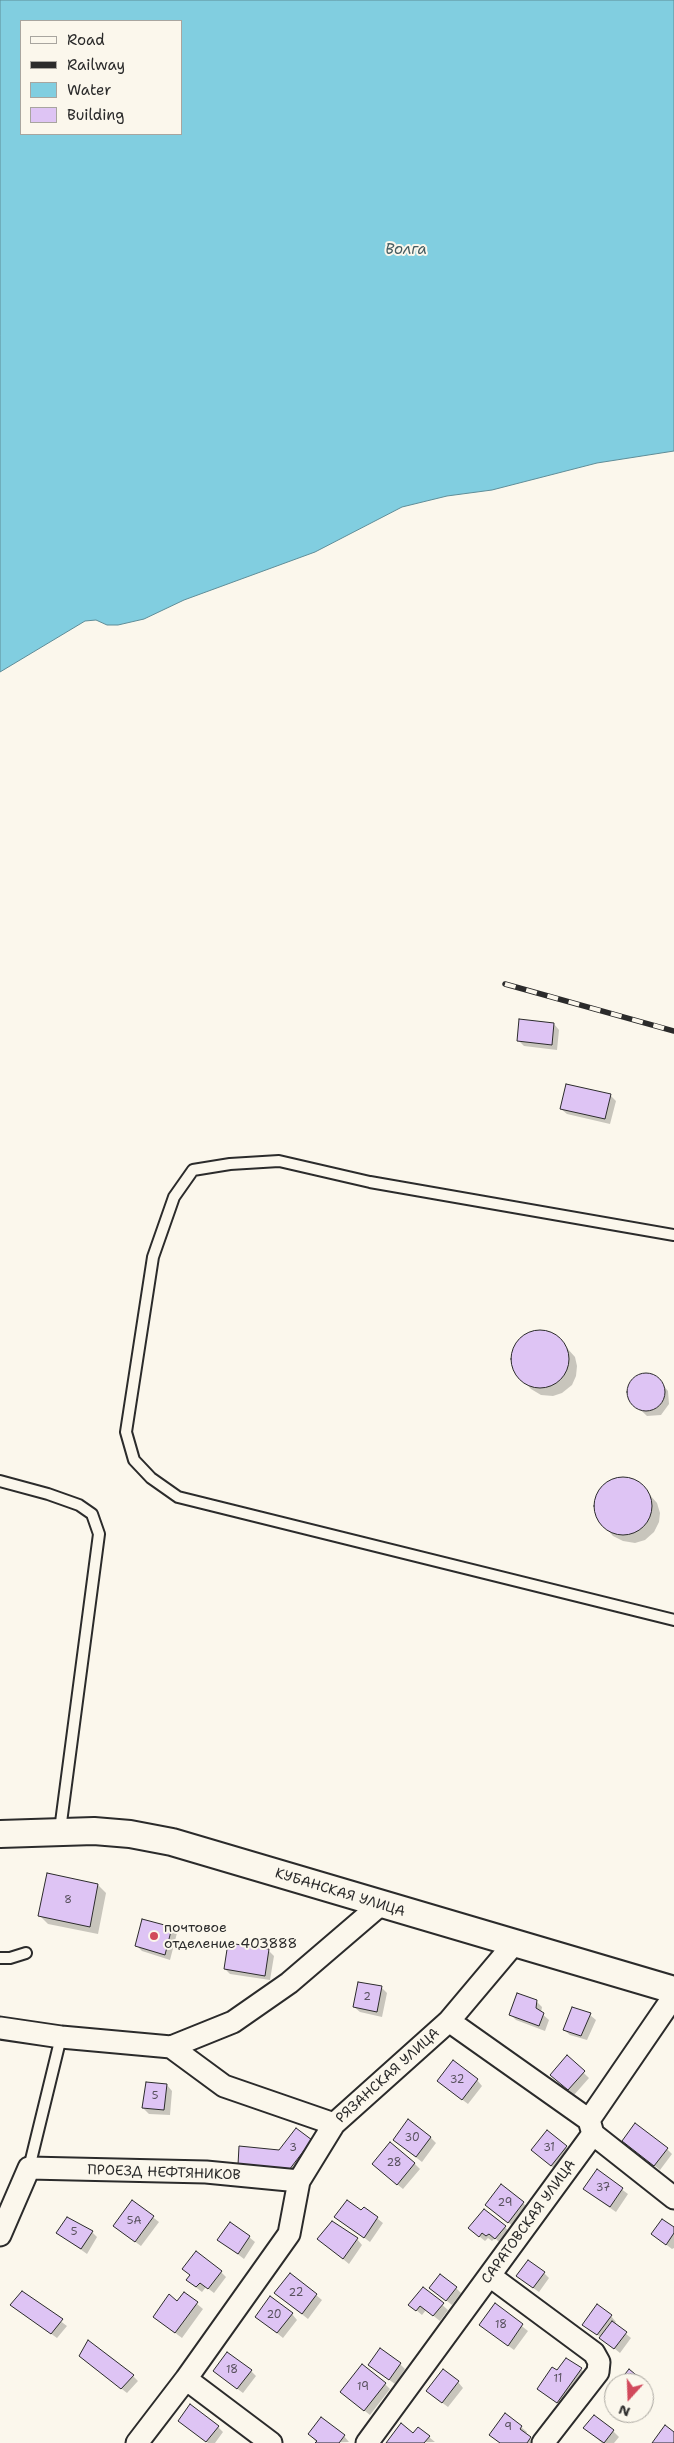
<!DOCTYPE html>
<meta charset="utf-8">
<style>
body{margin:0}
#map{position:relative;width:674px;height:2443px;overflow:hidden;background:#fbf7ec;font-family:"Shantell Sans",sans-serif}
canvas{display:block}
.legend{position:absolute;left:20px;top:20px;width:162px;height:115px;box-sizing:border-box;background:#fbf7ec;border:1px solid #a8a59f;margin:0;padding:6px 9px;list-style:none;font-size:15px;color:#2b2b2b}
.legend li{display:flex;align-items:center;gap:10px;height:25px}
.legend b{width:25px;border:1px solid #a8a59f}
.north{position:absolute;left:604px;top:2373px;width:50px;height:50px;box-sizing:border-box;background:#fbf7ec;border:1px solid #a8a59f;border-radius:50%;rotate:200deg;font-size:14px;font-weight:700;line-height:20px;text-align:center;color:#2b2b2b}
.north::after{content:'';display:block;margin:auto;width:18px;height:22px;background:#d1495b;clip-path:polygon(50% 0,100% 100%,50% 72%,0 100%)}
</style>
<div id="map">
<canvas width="674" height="2443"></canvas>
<ul class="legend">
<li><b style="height:6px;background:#fbf7ec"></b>Road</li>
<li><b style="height:6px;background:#2b2b2b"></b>Railway</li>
<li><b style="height:14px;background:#81cee0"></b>Water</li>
<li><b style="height:14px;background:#dec4f4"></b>Building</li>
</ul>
<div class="north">N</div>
</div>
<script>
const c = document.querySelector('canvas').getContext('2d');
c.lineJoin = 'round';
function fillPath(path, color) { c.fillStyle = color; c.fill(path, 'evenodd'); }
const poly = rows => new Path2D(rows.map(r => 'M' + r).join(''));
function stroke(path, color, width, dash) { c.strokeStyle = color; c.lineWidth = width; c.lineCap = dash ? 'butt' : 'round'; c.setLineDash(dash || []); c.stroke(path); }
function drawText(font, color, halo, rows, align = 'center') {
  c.font = font + ' "Shantell Sans",sans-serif'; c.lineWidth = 4; c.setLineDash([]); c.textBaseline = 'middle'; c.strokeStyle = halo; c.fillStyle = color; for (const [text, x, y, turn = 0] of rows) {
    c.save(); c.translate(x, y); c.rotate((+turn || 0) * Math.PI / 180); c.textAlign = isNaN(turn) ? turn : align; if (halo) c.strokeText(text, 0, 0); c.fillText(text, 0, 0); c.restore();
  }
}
const water = poly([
 [0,0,674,0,674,451,597,463,492,490,447,496,402,507,315,552,184,600,144,619,118,625,107,625,96,620,85,621,0,672,0,0],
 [21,21,181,21,181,134,21,134,21,21]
]);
fillPath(water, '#81cee0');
stroke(water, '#5f8d98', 1);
fillPath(poly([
 [554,1024,559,1030,557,1050,524,1046,518,1040],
 [610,1095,616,1101,610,1124,567,1114,561,1109],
 [538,1331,549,1332,558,1338,575,1357,577,1366,576,1376,572,1385,562,1393,553,1396,541,1395,531,1389,515,1371,513,1362,514,1351,519,1341,526,1335],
 [651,1375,658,1379,668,1391,669,1404,661,1415,647,1416,630,1400,629,1387,637,1377],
 [620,1478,631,1479,641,1485,657,1503,660,1513,659,1522,654,1532,645,1540,635,1543,623,1541,613,1536,597,1518,595,1509,596,1498,601,1488,609,1481],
 [98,1885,106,1893,98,1934,48,1924,40,1916],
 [171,1928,177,1933,170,1960,142,1951,137,1946],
 [268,1950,274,1956,270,1980,230,1974,225,1969],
 [381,1987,387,1993,382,2017,360,2012,354,2007],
 [536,2001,542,2007,541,2013,549,2020,545,2031,516,2020,510,2014],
 [590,2015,596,2020,587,2040,570,2035,564,2030],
 [567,2057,589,2078,574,2095,557,2080],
 [477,2080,482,2086,468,2104,444,2086],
 [167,2085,172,2091,170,2115,149,2114,143,2108],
 [296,2130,319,2149,298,2178,247,2173,280,2152],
 [547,2131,572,2153,557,2171,538,2155],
 [430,2137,436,2143,422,2162,400,2145],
 [623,2141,667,2149,672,2154,660,2170],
 [414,2163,420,2169,403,2189,379,2170],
 [597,2171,628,2194,616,2212,590,2194],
 [501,2186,529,2208,514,2227,486,2205],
 [133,2202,159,2222,141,2246,120,2231],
 [364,2208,383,2223,370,2242,336,2217,362,2211],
 [505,2227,510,2233,501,2244,495,2238,492,2241,488,2238,485,2241,475,2233],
 [674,2229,674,2248,672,2249,652,2234],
 [92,2232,97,2237,87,2254,58,2233],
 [249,2237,255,2242,244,2259,219,2240],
 [319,2239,357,2239,362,2245,349,2264],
 [221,2272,226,2277,214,2293,206,2287,202,2292,193,2285,191,2275],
 [544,2273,549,2278,539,2292,523,2281],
 [423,2288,448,2310,440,2321,426,2310,422,2315,416,2310],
 [456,2288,461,2293,452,2305,437,2293],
 [22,2293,67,2326,57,2338,18,2310],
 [184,2293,203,2309,182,2338,154,2317,177,2302],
 [316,2295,322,2300,308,2319,281,2298],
 [495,2305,528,2331,514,2350,480,2325],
 [292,2314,297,2320,283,2338,257,2317],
 [611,2316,616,2322,614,2324,631,2338,620,2353,584,2324],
 [86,2361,133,2376,138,2381,127,2393],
 [400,2364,405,2369,395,2384,369,2365],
 [581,2369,586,2375,563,2407,538,2388,557,2372],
 [251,2371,256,2376,243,2393,220,2376],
 [630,2371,646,2385,652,2390,644,2400,644,2383,620,2383],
 [458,2382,463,2388,448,2407,433,2396],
 [385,2384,390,2389,370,2415,347,2397],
 [505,2415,521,2427,527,2432,525,2435,535,2443,500,2443,496,2440,490,2435],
 [185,2426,218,2427,223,2432,215,2443,208,2443],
 [585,2428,613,2431,619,2437,614,2443,602,2443],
 [309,2434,344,2436,349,2442,317,2443],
 [413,2435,429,2437,435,2442,388,2443]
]), '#0003');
const building = poly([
 [519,1019,554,1023,552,1045,517,1041,519,1019],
 [566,1084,611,1094,605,1119,560,1109,566,1084],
 '511 1359a29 29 0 1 1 58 0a29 29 0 1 1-58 0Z',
 '627 1392a19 19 0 1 1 38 0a19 19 0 1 1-38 0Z',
 '594 1506a29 29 0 1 1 58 0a29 29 0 1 1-58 0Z',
 [47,1873,98,1884,90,1927,38,1916,47,1873],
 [142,1919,172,1927,165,1955,135,1946,142,1919],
 [228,1943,269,1949,265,1976,224,1969,228,1943],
 [358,1982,382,1986,377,2012,353,2007,358,1982],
 [517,1993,537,2000,536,2008,544,2013,539,2026,509,2015,517,1993],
 [572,2007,591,2013,581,2036,563,2030,572,2007],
 [567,2055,585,2071,568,2090,550,2075,567,2055],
 [453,2060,478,2079,462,2100,437,2081,453,2060],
 [146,2082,167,2084,164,2110,142,2108,146,2082],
 [408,2119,431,2137,416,2157,393,2140,408,2119],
 [635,2123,668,2148,654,2166,622,2141,635,2123],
 [296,2128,312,2140,289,2170,238,2165,239,2146,279,2150,296,2128],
 [547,2130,567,2146,551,2166,531,2150,547,2130],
 [390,2142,415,2163,397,2185,372,2164,390,2142],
 [597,2169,623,2188,610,2207,583,2189,597,2169],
 [501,2184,524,2202,508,2223,485,2205,501,2184],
 [132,2200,154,2216,135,2242,113,2226,132,2200],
 [347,2200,361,2210,364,2207,378,2217,364,2238,334,2217,347,2200],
 [484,2209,506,2226,495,2239,489,2234,486,2236,482,2233,479,2237,468,2228,484,2209],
 [67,2217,93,2231,81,2249,56,2233,67,2217],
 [662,2219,674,2227,674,2233,666,2245,651,2234,662,2219],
 [332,2221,358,2238,343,2259,317,2239,332,2221],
 [230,2222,250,2236,238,2254,217,2240,230,2222],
 [196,2251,222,2271,208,2289,200,2283,196,2287,186,2280,190,2275,182,2269,196,2251],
 [528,2260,545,2272,533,2288,516,2276,528,2260],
 [290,2273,317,2294,302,2314,274,2293,290,2273],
 [440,2274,457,2287,446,2301,429,2288,440,2274],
 [423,2287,444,2303,433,2316,420,2306,416,2311,408,2305,423,2287],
 [22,2291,63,2319,51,2334,10,2305,22,2291],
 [184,2292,198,2302,175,2333,153,2317,169,2294,177,2301,184,2292],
 [270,2296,293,2313,277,2333,255,2317,270,2296],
 [495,2303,523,2324,508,2346,479,2325,495,2303],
 [597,2304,612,2315,597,2335,582,2325,597,2304],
 [612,2321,627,2332,614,2349,599,2338,612,2321],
 [88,2340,134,2375,121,2389,79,2356,88,2340],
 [380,2348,401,2363,389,2380,368,2365,380,2348],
 [227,2352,252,2370,237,2389,213,2371,227,2352],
 [566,2358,582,2368,557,2403,537,2389,552,2367,557,2370,566,2358],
 [362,2364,386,2383,364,2411,340,2392,362,2364],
 [443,2369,459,2381,442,2403,426,2391,443,2369],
 [629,2369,647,2384,644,2388,644,2383,618,2383,629,2369],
 [190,2404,219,2426,206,2442,178,2421,190,2404],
 [505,2413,522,2426,520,2429,531,2437,527,2443,500,2443,489,2435,505,2413],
 [594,2415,614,2430,604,2443,583,2428,594,2415],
 [321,2417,345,2435,339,2443,315,2443,317,2441,308,2434,321,2417],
 [401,2423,413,2433,418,2427,430,2436,424,2443,386,2443,401,2423],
 [665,2425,674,2432,674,2443,652,2443,665,2425]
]);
fillPath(building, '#dec4f4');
stroke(building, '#2b2b2b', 1);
const service = poly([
 [674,1235,370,1182,279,1161,230,1164,193,1170,174,1197,153,1257,126,1432,134,1460,151,1478,178,1497,674,1620],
 [0,1481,48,1494,79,1505,92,1514,99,1534,60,1830],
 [0,1958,10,1958,26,1953],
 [29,2168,61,2037]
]);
const minor = poly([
 [449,2021,589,2120],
 [0,2028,61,2037,171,2047,233,2022,289,1983,380,1905],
 [171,2047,224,2086,334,2124],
 [593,2134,674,2198],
 [0,2235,29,2168,206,2172,299,2181],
 [490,2276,594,2353,599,2362,598,2372,543,2443],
 [186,2379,271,2443],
 [137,2443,186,2379,289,2234,299,2181,334,2124,449,2021,513,1945],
 [367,2443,593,2134,589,2120,674,1996]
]);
const tertiary = poly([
 [0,1834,94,1831,130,1834,172,1842,674,1990]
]);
stroke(service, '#2b2b2b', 14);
stroke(minor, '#2b2b2b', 25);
stroke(tertiary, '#2b2b2b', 30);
stroke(service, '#fbf7ec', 10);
stroke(minor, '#fbf7ec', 21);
stroke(tertiary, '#fbf7ec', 26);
const rail = poly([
 [505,984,674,1031]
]);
stroke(rail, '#2b2b2b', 5.5);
stroke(rail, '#fbf7ec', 4, [11]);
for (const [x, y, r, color] of [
 [154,1936,5,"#d1495b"]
]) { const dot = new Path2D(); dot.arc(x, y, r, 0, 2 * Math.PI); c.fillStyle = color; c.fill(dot); stroke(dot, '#fbf7ec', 2); }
drawText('11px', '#58515d', null, [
 ["8",68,1900],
 ["2",367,1997],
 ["32",457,2080],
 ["5",155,2096],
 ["30",412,2138],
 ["3",293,2148],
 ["31",549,2148],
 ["28",394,2163],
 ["37",603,2188],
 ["29",505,2203],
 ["5А",134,2221],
 ["5",74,2232],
 ["22",296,2293],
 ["20",274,2315],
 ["18",501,2325],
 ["18",232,2370],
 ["11",558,2379],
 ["19",363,2387],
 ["9",508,2427]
]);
drawText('14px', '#2b2b2b', '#fbf7ec', [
 ["КУБАНСКАЯ УЛИЦА",340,1893,17],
 ["РЯЗАНСКАЯ УЛИЦА",388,2076,-42],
 ["ПРОЕЗД НЕФТЯНИКОВ",164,2173,2],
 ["САРАТОВСКАЯ УЛИЦА",529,2222,-54]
]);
drawText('14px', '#2b2b2b', '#fbf7ec', [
 ["почтовое",164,1928],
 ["отделение 403888",164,1944]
], 'left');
drawText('italic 15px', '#455c61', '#fbf7ec', [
 ["Волга",406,250]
]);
</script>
